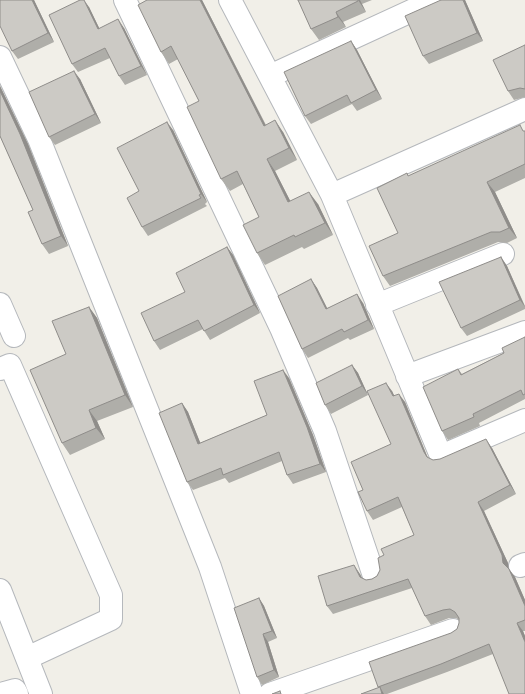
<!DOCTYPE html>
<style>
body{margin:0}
canvas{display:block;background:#f1efe8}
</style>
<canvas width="525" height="694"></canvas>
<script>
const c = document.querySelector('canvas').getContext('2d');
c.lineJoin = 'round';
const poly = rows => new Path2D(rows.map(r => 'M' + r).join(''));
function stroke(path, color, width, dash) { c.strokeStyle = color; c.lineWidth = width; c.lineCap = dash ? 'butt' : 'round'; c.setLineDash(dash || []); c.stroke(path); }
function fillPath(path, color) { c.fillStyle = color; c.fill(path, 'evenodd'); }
const minor = poly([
 [125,0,281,328,325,431,374,576],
 [230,0,332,195,441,456,525,420],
 [0,57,39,139,210,567,252,694],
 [270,76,435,0],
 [332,195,525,109],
 [0,304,14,336],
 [377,305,503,254],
 [0,369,10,365,111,595,111,619,27,658],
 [407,376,525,332],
 [520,566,525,564],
 [0,590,41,694],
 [1,694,15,690,17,694],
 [270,694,453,630]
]);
stroke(minor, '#b5b8bc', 24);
stroke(minor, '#fff', 22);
fillPath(poly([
 [0,0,34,0,54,42,18,59,12,51],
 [147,0,202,0,266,125,283,132,297,160,275,171,290,201,318,204,333,235,304,249,302,247,265,265,257,253,259,217,243,184,230,191,221,179,199,101,178,59,169,64,161,52],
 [298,0,372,0,362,4,366,12,343,22,346,27,319,40,311,29],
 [441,0,465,0,483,41,429,64,423,56],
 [89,7,99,28,124,28,147,75,125,85,119,76,110,58,78,72,72,64],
 [351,41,357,50,382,99,357,111,352,104,311,124,305,116],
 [525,45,525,97,514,100,508,91],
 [80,79,101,123,55,145,49,137],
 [0,86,28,144,68,246,49,254,42,244,33,210,0,136],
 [173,130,207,202,205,204,207,206,148,236,142,227,139,191],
 [525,131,525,178,495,192,517,238,507,243,498,242,390,286,383,276,398,233,409,176],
 [227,247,233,255,260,313,210,340,203,329,160,350,154,341,185,292],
 [501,257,507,266,525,306,525,309,467,336,461,328],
 [311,279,317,288,327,308,363,303,374,329,350,340,348,338,308,358,302,349],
 [89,307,97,318,133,407,97,421,105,439,70,455,62,443,66,354],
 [525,337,525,399,479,423,480,426,448,440,442,431,458,369,462,374,504,353],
 [352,365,358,373,368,395,331,414,325,405],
 [289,378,313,435,326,472,293,484,287,475,282,461,229,483,225,478,193,490,187,482,182,403,188,412,200,443,267,415],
 [392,391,394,396,405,402,428,458,433,460,440,459,492,448,516,494,484,511,508,563,508,568,515,577,525,600,525,631,523,631,525,636,525,694,493,654,447,672,387,694,361,694,379,688,378,687,457,629,459,623,459,620,456,618,449,618,431,625,425,616,412,588,333,614,327,606,360,574,362,578,366,580,372,579,377,576,380,570,384,555,414,535,402,507,373,520,367,511,363,490,391,444],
 [259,598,264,606,277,638,268,642,279,677,262,685,257,677]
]), '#afaea9');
fillPath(poly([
 [32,0,34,0,54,42,48,33],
 [84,0,89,7,104,38,98,29],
 [200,0,202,0,272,138,264,126],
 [358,0,360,0,366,12],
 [463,0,465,0,483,41,477,33],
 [336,12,343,22,346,27,338,17],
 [118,19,124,28,147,75,141,66],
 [351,41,357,50,382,99,376,90],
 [74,71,80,79,101,123,95,114],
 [0,86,28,144,68,246,61,236,0,91],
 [275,120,283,132,297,160,289,148],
 [167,122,173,130,207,202,201,194],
 [267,159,275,171,297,214,288,202],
 [487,182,495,192,517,238,509,228],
 [309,192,318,204,333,235,325,223],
 [227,247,233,255,260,313,254,305],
 [501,257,507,266,525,307,520,300],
 [311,279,317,288,332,318,326,309],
 [357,294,363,303,374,329,368,320],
 [89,307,97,318,133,407,125,395],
 [352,365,358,373,368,395,362,386],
 [283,370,289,378,313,435,326,472,320,464],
 [386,383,392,391,399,405,393,396],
 [399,394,405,402,429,461,424,452],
 [182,403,188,412,204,452,198,444],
 [89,410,97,421,105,439,96,428],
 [486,439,492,448,516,494,510,485],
 [478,502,484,511,508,563,509,571,503,563],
 [354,565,360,574,366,586,360,577],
 [509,569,515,577,525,600,525,606],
 [259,598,264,606,277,638,272,631],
 [517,623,523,631,525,636,525,642],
 [263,634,268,642,279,677,274,670],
 [380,687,384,694,382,694]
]), '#8f8d8a');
const building = poly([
 [0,0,32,0,48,33,12,51,0,26,0,0],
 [80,0,84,0,98,29,118,19,141,66,119,76,105,48,72,64,49,15,80,0],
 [147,0,200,0,264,126,275,120,289,148,267,159,288,202,309,192,325,223,295,237,294,235,257,253,243,225,259,217,237,171,221,179,187,107,199,101,171,46,161,52,138,5,147,0],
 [298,0,358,0,358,1,336,12,338,17,311,29,298,0],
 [441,0,463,0,477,33,423,56,405,16,441,0],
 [351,41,376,90,351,103,347,95,305,116,284,72,351,41],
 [525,45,525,89,520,88,508,91,493,60,525,45],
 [74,71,95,114,49,137,29,92,74,71],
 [0,91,20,134,61,236,42,244,28,212,33,210,0,136,0,91],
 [167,122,201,194,199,195,201,198,142,227,127,198,139,191,117,148,167,122],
 [520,125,523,131,525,131,525,164,487,182,509,228,500,232,491,232,383,276,369,246,398,233,377,188,407,173,408,176,520,125],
 [227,247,254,305,204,331,198,320,154,341,141,313,185,292,176,273,227,247],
 [501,257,520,300,461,328,439,282,501,257],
 [311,279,326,309,357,294,368,320,344,332,342,329,302,349,278,296,311,279],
 [89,307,125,395,89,410,96,428,62,443,30,370,66,354,52,321,89,307],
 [525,337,525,394,523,395,521,390,473,414,474,417,442,431,423,387,458,369,461,375,504,353,502,348,525,337],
 [352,365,362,386,325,405,316,383,352,365],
 [283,370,307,427,320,464,287,475,279,452,223,475,221,468,187,482,159,413,182,403,198,444,267,415,254,381,283,370],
 [386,383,393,396,399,394,424,452,427,457,433,460,440,459,486,439,510,485,478,502,502,555,503,563,509,569,525,606,525,620,517,623,525,642,525,694,509,694,489,644,441,664,378,687,369,662,451,633,457,629,459,623,459,618,455,612,450,609,443,610,425,616,408,579,327,606,318,576,354,565,360,577,366,580,372,579,377,576,380,570,378,558,384,555,381,549,414,535,398,497,367,511,358,492,363,490,351,462,391,444,367,391,386,383],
 [259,598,272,631,263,634,274,670,257,677,234,608,259,598],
 [380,687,382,694,361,694,380,687],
 [280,691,281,694,272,694,280,691]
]);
fillPath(building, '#cccac5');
stroke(building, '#8f8d8a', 1);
</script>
